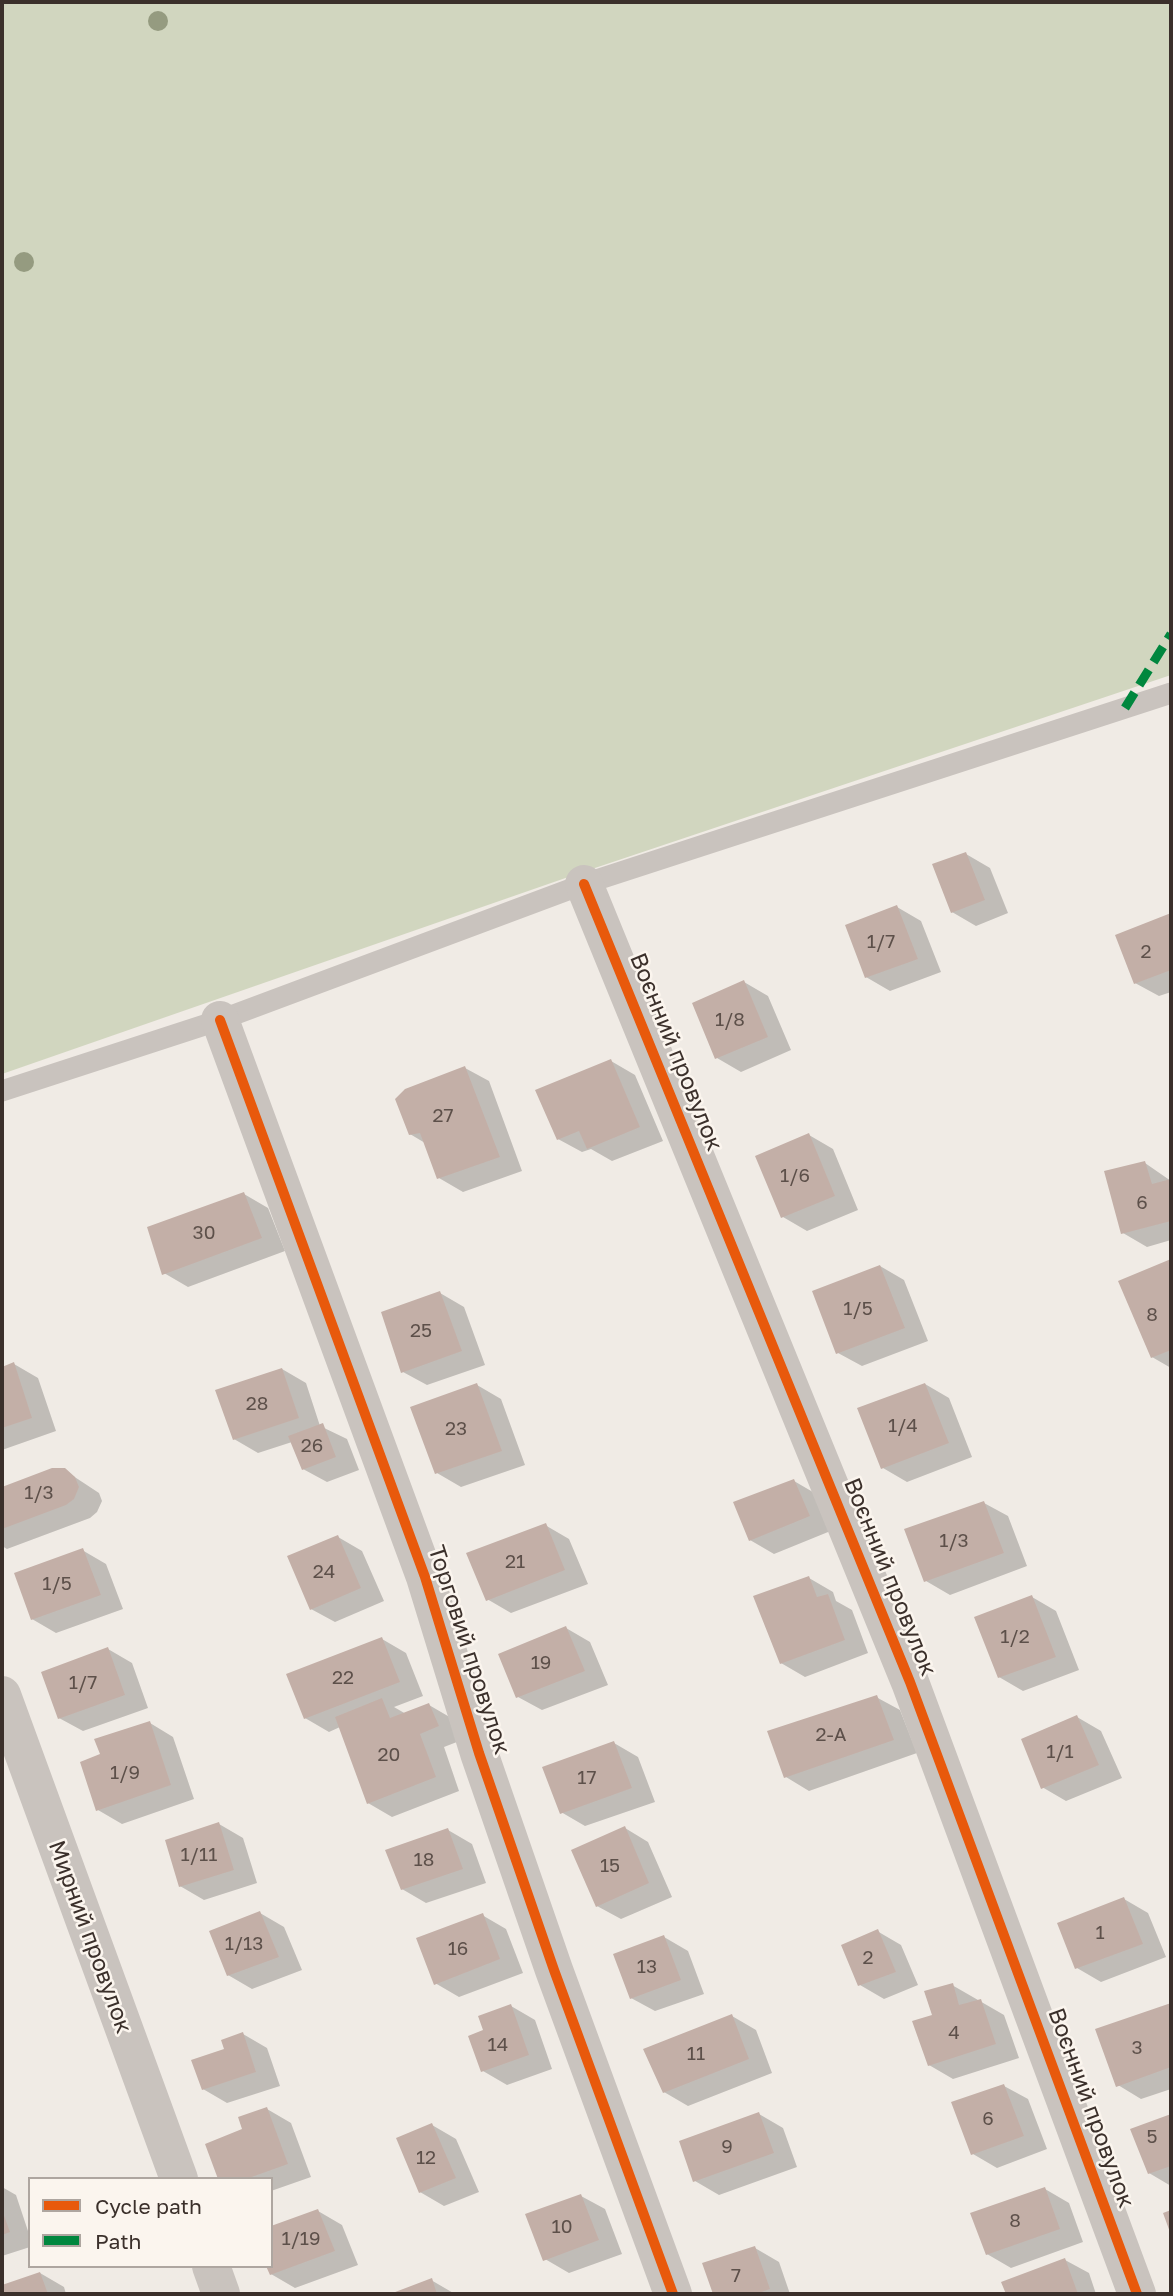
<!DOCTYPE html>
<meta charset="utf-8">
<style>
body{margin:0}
#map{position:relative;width:1173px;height:2296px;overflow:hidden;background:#f0ebe5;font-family:"Golos Text",sans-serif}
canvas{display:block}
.frame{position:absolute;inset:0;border:4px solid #3b302b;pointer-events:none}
.legend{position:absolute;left:28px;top:2177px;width:245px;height:91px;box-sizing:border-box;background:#fbf5ee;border:2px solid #aea6a0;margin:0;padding:9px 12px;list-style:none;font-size:21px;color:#3b302b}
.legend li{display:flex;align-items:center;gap:14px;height:35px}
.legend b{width:35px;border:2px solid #aea6a0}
</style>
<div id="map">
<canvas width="1173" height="2296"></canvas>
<div class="frame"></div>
<ul class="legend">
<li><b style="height:9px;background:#e8590c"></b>Cycle path</li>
<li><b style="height:9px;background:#00873e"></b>Path</li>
</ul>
</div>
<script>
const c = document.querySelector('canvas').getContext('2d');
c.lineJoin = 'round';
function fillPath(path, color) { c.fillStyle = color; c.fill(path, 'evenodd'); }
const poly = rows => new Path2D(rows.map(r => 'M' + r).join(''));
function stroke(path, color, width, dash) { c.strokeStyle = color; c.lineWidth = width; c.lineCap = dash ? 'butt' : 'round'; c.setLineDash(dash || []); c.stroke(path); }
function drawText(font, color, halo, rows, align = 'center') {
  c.font = font + ' "Golos Text",sans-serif'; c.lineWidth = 5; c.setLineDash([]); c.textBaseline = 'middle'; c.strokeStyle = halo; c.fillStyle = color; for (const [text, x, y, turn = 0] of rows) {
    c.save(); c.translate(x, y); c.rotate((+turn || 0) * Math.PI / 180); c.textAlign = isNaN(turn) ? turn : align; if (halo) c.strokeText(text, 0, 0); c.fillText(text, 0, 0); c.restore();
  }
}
fillPath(poly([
 [2,2,1171,2,1171,675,577,874,2,1074]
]), '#d1d6bf');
fillPath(poly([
 [966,854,990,868,1008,913,976,926,952,912],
 [897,907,921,921,941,972,890,991,866,977],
 [1171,915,1171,992,1159,996,1135,983,1117,936],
 [744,982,768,996,791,1050,741,1072,717,1058],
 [611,1061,635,1075,663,1141,612,1161,591,1149,582,1152,558,1139],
 [465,1068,489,1081,522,1171,463,1192,439,1178,425,1143,410,1134],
 [809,1135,833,1149,858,1210,807,1231,783,1217],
 [1145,1163,1171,1181,1171,1240,1147,1247,1123,1233],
 [244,1194,268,1208,285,1251,188,1287,164,1273],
 [1171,1261,1171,1368,1152,1357,1121,1282],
 [880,1266,904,1280,928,1341,862,1366,838,1353],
 [440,1293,464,1307,485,1365,427,1385,403,1372],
 [14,1364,38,1378,56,1431,2,1450,2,1368],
 [282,1369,306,1383,320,1426,347,1439,359,1470,327,1482,303,1469,292,1442,258,1453,234,1439],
 [925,1384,949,1398,972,1457,907,1482,883,1468],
 [477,1385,501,1399,525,1465,461,1487,437,1473],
 [53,1469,64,1470,99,1493,102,1501,97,1512,90,1518,7,1549,2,1546,2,1488],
 [794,1481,818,1495,833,1530,774,1554,750,1540],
 [984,1503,1008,1516,1027,1566,950,1595,926,1581],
 [545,1525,569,1539,588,1584,511,1613,487,1599],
 [338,1537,362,1551,384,1601,335,1622,311,1609],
 [82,1550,106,1564,123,1609,56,1633,32,1619],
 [809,1578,833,1592,836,1601,852,1610,868,1653,805,1677,781,1663],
 [1032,1597,1056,1611,1079,1670,1023,1691,999,1677],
 [566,1628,590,1642,608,1685,542,1710,518,1697],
 [382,1639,406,1653,423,1696,394,1707,406,1714,429,1705,453,1719,462,1740,444,1747,459,1791,392,1817,368,1803,340,1727,329,1732,305,1718],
 [108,1649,132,1663,148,1708,83,1731,59,1718],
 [876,1697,900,1710,917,1753,809,1791,786,1777],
 [1077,1717,1101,1731,1122,1778,1066,1801,1042,1787],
 [150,1723,173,1737,194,1799,122,1824,98,1810,102,1755],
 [614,1743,638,1757,655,1802,585,1826,561,1812],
 [219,1824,243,1838,257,1883,204,1900,180,1886],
 [625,1828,648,1842,672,1897,621,1919,597,1906],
 [448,1830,472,1844,486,1883,426,1903,402,1889],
 [1124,1899,1148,1913,1166,1957,1101,1982,1077,1968],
 [260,1913,284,1927,302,1970,252,1989,228,1975],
 [482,1915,506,1929,523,1973,459,1997,435,1983],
 [877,1931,901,1945,918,1985,884,1999,860,1985],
 [664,1937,688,1951,704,1994,655,2011,631,1998],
 [952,1985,1004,2015,1019,2058,953,2079,929,2065,934,2016],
 [1171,2005,1171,2089,1141,2099,1118,2085,1098,2030],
 [511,2006,535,2020,552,2069,507,2085,483,2071,485,2031],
 [732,2016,756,2030,772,2073,688,2106,664,2092],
 [243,2034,267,2048,280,2086,227,2103,203,2089,226,2050],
 [1004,2086,1028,2099,1047,2149,997,2168,973,2154],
 [267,2109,291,2123,311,2177,271,2191,271,2179,220,2179,245,2130],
 [759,2114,783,2128,797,2167,719,2195,695,2181],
 [1171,2116,1171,2186,1149,2173,1132,2130],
 [432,2125,456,2139,479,2192,444,2206,420,2192],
 [2,2187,16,2195,30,2237,30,2247,2,2256],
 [1045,2189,1069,2203,1083,2242,1011,2268,987,2254],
 [581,2196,605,2209,622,2254,569,2273,545,2259],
 [318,2211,342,2225,358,2265,295,2288,271,2274,271,2266],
 [755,2248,779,2262,790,2294,715,2294,704,2265],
 [1065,2260,1089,2273,1096,2294,1007,2294,1003,2283],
 [40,2273,64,2287,66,2294,2,2294,2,2287],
 [431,2280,455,2294,394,2294]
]), '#0003');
fillPath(poly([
 [966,852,985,900,951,913,932,864],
 [897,905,918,959,865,978,845,925],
 [1171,913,1171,970,1134,984,1115,935],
 [744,980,768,1037,715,1059,692,1003],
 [611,1059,640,1127,587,1149,579,1131,557,1140,535,1090],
 [465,1066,500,1157,437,1179,420,1133,409,1135,395,1099,405,1089],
 [809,1133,835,1196,781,1218,755,1156],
 [1145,1161,1152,1184,1171,1179,1171,1221,1121,1234,1104,1171],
 [244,1192,262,1238,162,1275,147,1227],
 [1171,1259,1171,1350,1151,1358,1118,1281],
 [880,1265,905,1328,836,1354,812,1291],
 [440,1291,462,1351,401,1373,381,1312],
 [14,1362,32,1418,2,1428,2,1367],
 [282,1368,299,1418,233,1440,215,1390],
 [477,1383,502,1451,435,1474,410,1407],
 [925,1383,949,1443,881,1469,857,1408],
 [323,1423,336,1457,302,1470,288,1436],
 [52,1468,65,1468,75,1477,79,1487,74,1499,66,1505,2,1529,2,1487],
 [794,1479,810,1516,749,1541,733,1502],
 [984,1501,1004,1553,924,1582,904,1529],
 [546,1523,565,1570,486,1601,466,1553],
 [338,1535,361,1588,310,1610,287,1556],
 [83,1548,101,1595,31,1620,14,1573],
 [809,1576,817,1597,828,1594,845,1640,780,1664,753,1596],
 [1032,1595,1056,1657,998,1678,974,1617],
 [566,1626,585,1671,516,1698,498,1654],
 [382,1637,400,1682,304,1719,286,1674],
 [108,1647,125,1695,58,1719,41,1672],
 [877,1695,894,1740,784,1778,767,1731],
 [382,1698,390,1718,429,1703,439,1726,420,1734,436,1777,367,1804,335,1717],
 [1077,1715,1099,1765,1041,1789,1021,1739],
 [150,1721,171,1785,96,1811,80,1762,100,1754,94,1739],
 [614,1741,632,1788,560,1814,542,1767],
 [219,1822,234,1870,179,1887,165,1840],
 [625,1826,649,1883,596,1907,571,1850],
 [448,1828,463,1869,401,1890,385,1850],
 [1124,1897,1143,1944,1075,1969,1057,1923],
 [260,1911,279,1957,227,1976,209,1931],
 [483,1913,500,1959,434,1985,416,1938],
 [878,1929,896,1972,858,1986,841,1945],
 [664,1935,681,1980,630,1999,613,1954],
 [953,1983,959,2005,981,1999,996,2044,928,2066,912,2021,932,2015,924,1991],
 [1171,2003,1171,2067,1116,2087,1095,2029],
 [511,2004,529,2055,481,2072,468,2036,483,2030,478,2016],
 [732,2014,749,2059,663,2093,643,2049],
 [243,2032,256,2072,202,2090,191,2060,224,2049,221,2040],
 [1004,2084,1024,2136,971,2155,951,2102],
 [267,2107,288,2164,246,2179,218,2179,205,2144,242,2129,238,2117],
 [759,2112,774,2153,693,2182,679,2141],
 [1171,2114,1171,2166,1148,2174,1130,2129],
 [432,2123,456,2178,419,2193,396,2138],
 [1045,2187,1060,2229,986,2255,970,2213],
 [581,2194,599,2240,543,2261,525,2214],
 [318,2209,335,2251,270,2275,266,2266,271,2266,271,2226],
 [2,2210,10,2232,2,2235],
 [1171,2210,1171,2235,1163,2213],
 [755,2246,770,2289,756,2294,713,2294,702,2263],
 [1065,2258,1078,2294,1006,2294,1001,2282],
 [40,2272,48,2294,2,2294,2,2285],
 [432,2278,437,2294,390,2294]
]), '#c3afa7');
stroke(poly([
 [2,1091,220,1020,584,884,1171,693]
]), '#c9c3be', 21);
stroke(poly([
 [584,884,910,1682,1137,2294],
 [220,1020,425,1577,479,1753,554,1970,673,2294],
 [2,1695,179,2179],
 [211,2266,221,2294]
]), '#c9c3be', 38);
stroke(poly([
 [1125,708,1171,634]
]), '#00873e', 9, [18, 9]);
stroke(poly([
 [584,884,910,1682,1137,2294],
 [220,1020,425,1577,479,1753,554,1970,673,2294]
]), '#e8590c', 10);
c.fillStyle = '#959b80';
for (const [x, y] of [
 [158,21],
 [24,262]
]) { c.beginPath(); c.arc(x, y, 10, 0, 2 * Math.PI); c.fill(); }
drawText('19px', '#5d504a', null, [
 ["1/7",881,942],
 ["2",1146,952],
 ["1/8",730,1020],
 ["27",443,1116],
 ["1/6",795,1176],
 ["6",1142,1203],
 ["30",204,1233],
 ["1/5",858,1309],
 ["8",1152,1315],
 ["25",421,1331],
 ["28",257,1404],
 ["1/4",903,1426],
 ["23",456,1429],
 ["26",312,1446],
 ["1/3",39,1493],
 ["1/3",954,1541],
 ["21",515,1562],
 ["24",324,1572],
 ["1/5",57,1584],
 ["1/2",1015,1637],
 ["19",541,1663],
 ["22",343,1678],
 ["1/7",83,1683],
 ["2-А",831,1735],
 ["1/1",1060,1752],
 ["20",389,1755],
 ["1/9",125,1773],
 ["17",587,1778],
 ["1/11",199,1855],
 ["18",424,1860],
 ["15",610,1866],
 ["1",1100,1933],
 ["1/13",244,1944],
 ["16",458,1949],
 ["2",868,1958],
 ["13",647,1967],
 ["4",954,2033],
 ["14",498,2045],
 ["3",1137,2048],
 ["11",696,2054],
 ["6",988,2119],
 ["5",1152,2137],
 ["9",727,2147],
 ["12",426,2158],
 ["8",1015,2221],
 ["10",562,2227],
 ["1/19",301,2239],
 ["7",736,2276]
]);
drawText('23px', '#3b302b', '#fbf5ee', [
 ["Воєнний провулок",676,1052,68],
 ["Воєнний провулок",890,1577,68],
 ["Торговий провулок",469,1650,72],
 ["Мирний провулок",90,1937,70],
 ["Воєнний провулок",1091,2108,70]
]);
</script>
